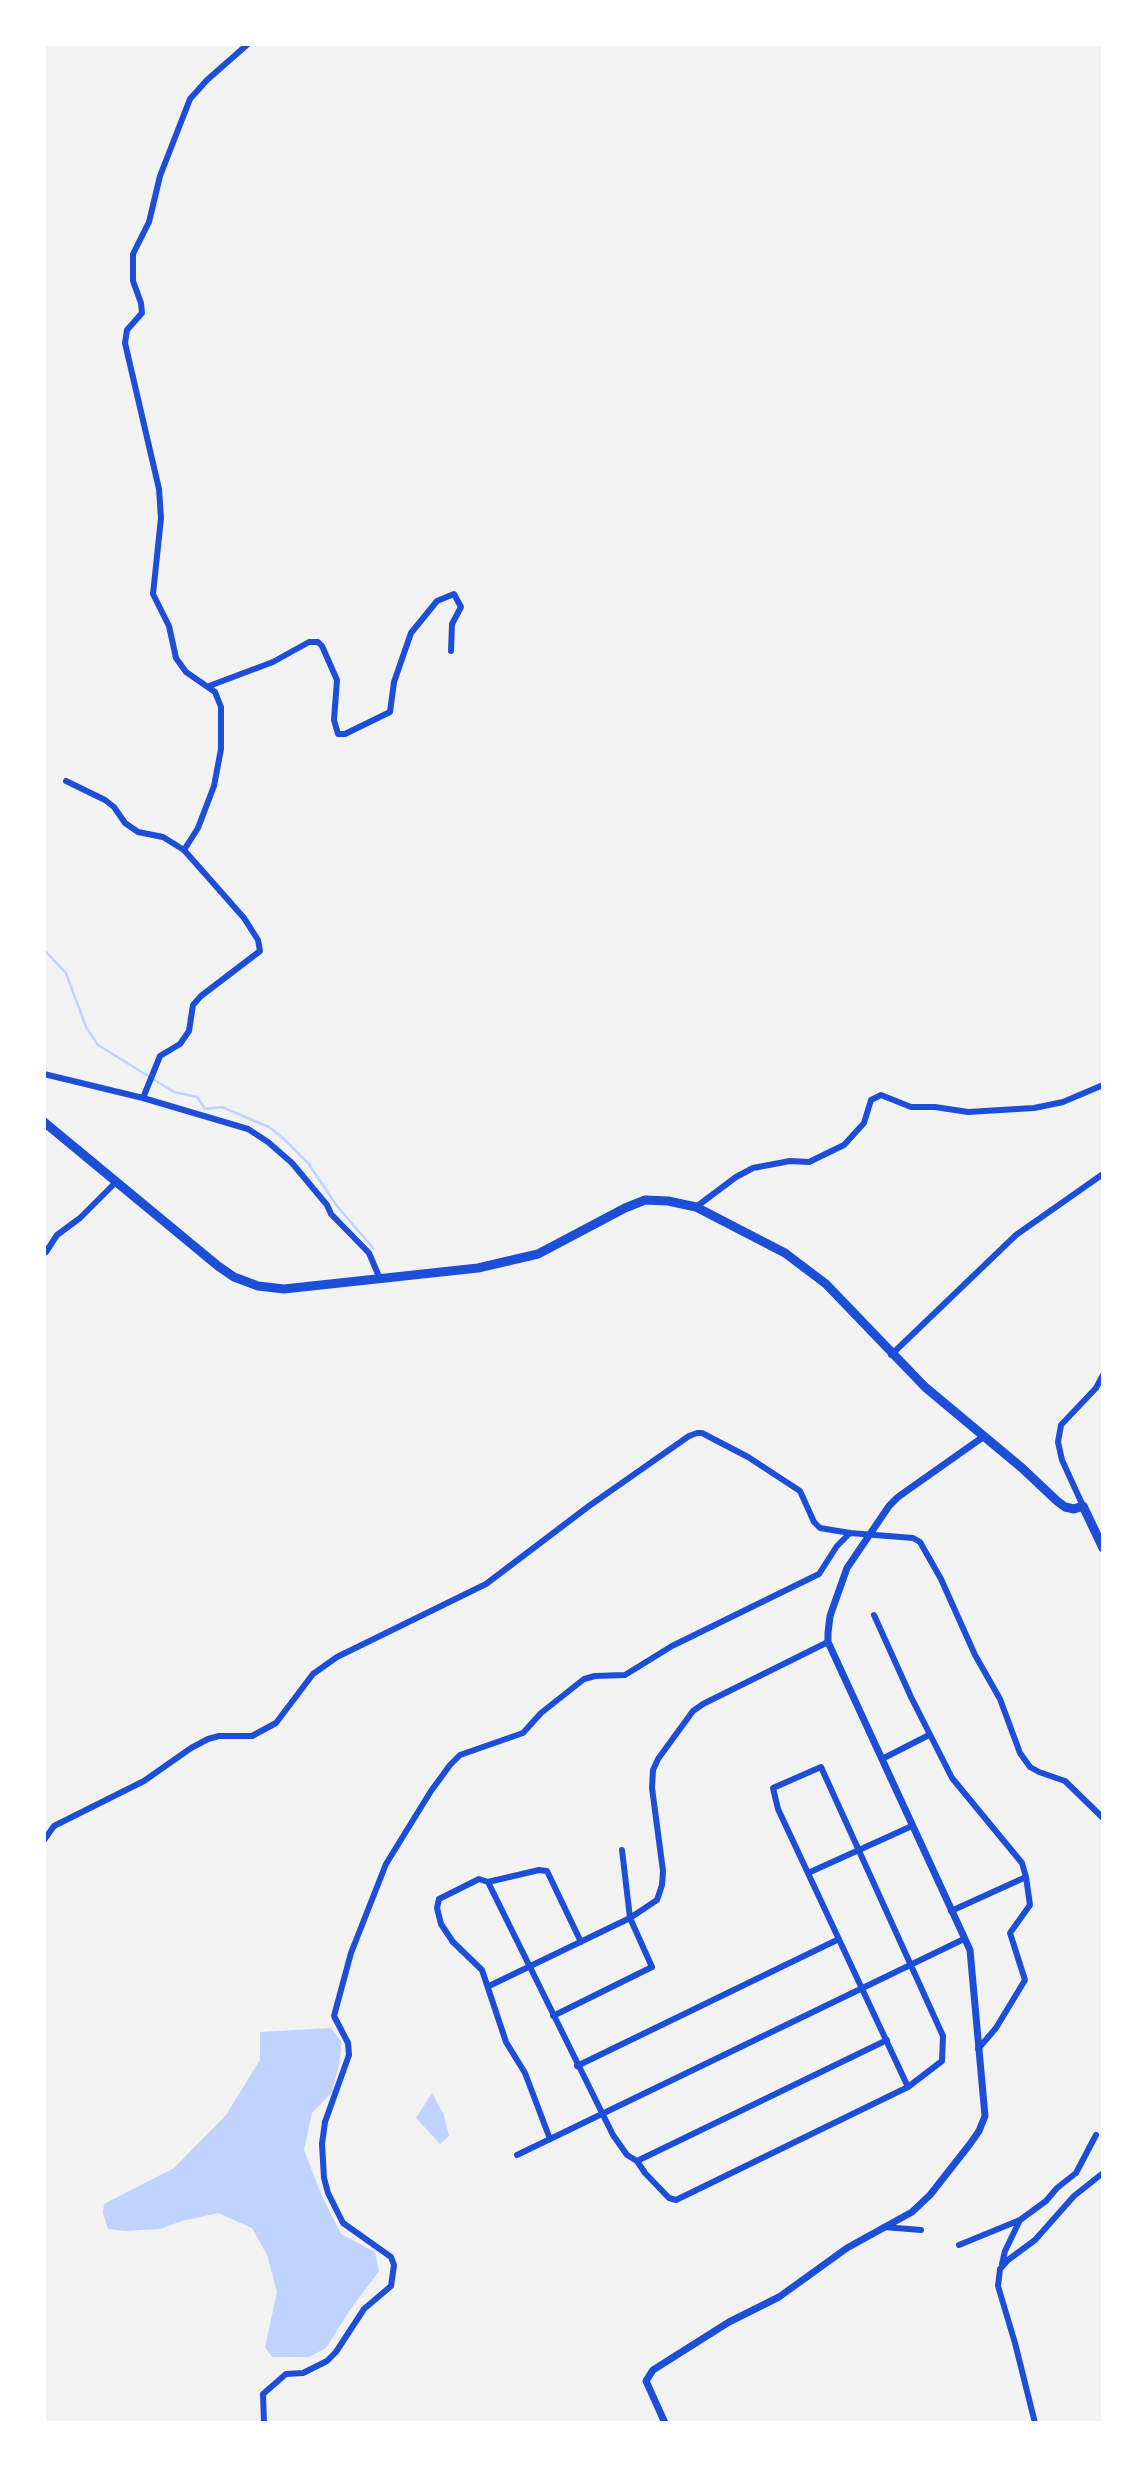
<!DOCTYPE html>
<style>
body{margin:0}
#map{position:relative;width:1147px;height:2467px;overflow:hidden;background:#f2f2f2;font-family:Lora,serif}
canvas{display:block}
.frame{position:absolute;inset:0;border:46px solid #fff;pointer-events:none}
</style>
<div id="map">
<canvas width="1147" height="2467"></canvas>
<div class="frame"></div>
</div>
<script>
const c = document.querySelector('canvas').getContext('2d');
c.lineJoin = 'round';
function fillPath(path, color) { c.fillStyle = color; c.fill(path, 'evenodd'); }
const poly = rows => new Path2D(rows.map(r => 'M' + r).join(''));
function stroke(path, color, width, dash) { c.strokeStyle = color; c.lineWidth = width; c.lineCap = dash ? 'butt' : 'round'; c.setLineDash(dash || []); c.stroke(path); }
fillPath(poly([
 [331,2028,341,2041,340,2060,332,2092,312,2113,304,2150,322,2196,341,2234,375,2252,379,2271,350,2310,326,2348,309,2357,272,2357,265,2347,277,2292,267,2255,252,2228,218,2213,182,2221,160,2229,125,2231,108,2229,103,2213,104,2204,174,2168,226,2115,260,2060,260,2032],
 [432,2093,444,2115,449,2136,440,2144,416,2118]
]), '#bfd3fe');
stroke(poly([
 [44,950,66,973,86,1027,98,1045,174,1092,197,1097,205,1109,222,1107,269,1127,284,1139,308,1163,337,1206,373,1248]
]), '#bfd3fe', 2.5);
stroke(poly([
 [209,686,273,662,309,642,318,642,322,646,337,680,334,720,338,734,345,734,390,712,394,682,411,633,437,601,454,594,461,607,452,624,451,651],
 [66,781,105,800,114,807,125,823,138,832,163,837,184,850,244,918,258,940,260,951,201,996,193,1005,189,1031,180,1044,160,1056,143,1098],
 [184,850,198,828,214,786,221,749,221,707,215,692,186,672,176,658,169,626,153,594,161,518,159,489,125,343,127,330,142,313,141,303,133,281,133,254,149,222,160,176,190,99,207,80,248,44],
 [44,1074,143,1098,248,1129,268,1142,292,1163,327,1205,331,1214,369,1253,380,1279],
 [696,1207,736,1177,753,1168,790,1161,809,1162,844,1145,864,1123,871,1100,881,1095,911,1107,935,1107,968,1112,1034,1108,1063,1102,1103,1085],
 [46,1252,57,1235,80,1218,116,1182],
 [891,1355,1016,1235,1103,1174],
 [1083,1506,1062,1460,1058,1442,1061,1425,1096,1388,1103,1375],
 [874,1615,911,1697,952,1778,1022,1863,1026,1877,1030,1905,1010,1933,1025,1980,996,2028,978,2049],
 [882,1759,929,1735],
 [44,1840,54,1826,144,1781,191,1748,208,1739,219,1736,252,1736,276,1723,313,1674,337,1657,486,1584,589,1506,689,1436,697,1433,702,1433,748,1457,800,1491,814,1522,820,1528,850,1533,913,1538,920,1542,941,1579,975,1655,1000,1699,1020,1753,1030,1767,1039,1772,1065,1781,1103,1818],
 [808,1873,912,1826],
 [488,1882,613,2135,627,2155,637,2161,645,2173,669,2198,676,2200,908,2087,942,2061,943,2036,821,1767,773,1788,778,1809,908,2087],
 [951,1911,1026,1877],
 [489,1986,630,1918,657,1900,662,1885,663,1871,652,1788,653,1770,658,1759,693,1711,703,1704,828,1642],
 [553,2016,652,1967,630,1918,622,1850],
 [577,2066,839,1939],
 [550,2139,525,2073,506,2042,482,1970,453,1942,441,1924,437,1908,439,1899,479,1879,488,1882,539,1870,547,1871,581,1942],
 [517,2155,964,1939],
 [637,2161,887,2040],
 [884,2227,921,2230],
 [959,2245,1020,2220,1046,2201,1057,2188,1076,2173,1096,2135],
 [1002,2264,1005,2251,1020,2220],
 [264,2423,263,2394,286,2374,303,2373,327,2361,336,2352,364,2309,391,2286,394,2265,391,2257,343,2223,328,2193,324,2178,322,2144,325,2122,349,2055,348,2043,334,2016,351,1953,386,1864,431,1791,450,1765,460,1755,523,1733,541,1713,584,1679,595,1676,625,1675,672,1646,819,1574,837,1546,850,1533],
 [1035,2423,1015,2343,998,2286,1000,2269,1008,2260,1035,2240,1074,2196,1103,2173]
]), '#1d4ed8', 6);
stroke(poly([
 [665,2423,646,2381,653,2370,729,2322,779,2297,847,2248,912,2212,930,2195,970,2144,979,2131,985,2116,970,1950,828,1642,828,1633,830,1616,847,1568,889,1506,898,1497,983,1437]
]), '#1d4ed8', 7);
stroke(poly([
 [44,1122,218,1266,234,1277,258,1286,284,1289,478,1268,538,1254,625,1208,645,1200,668,1201,696,1207,785,1253,826,1284,925,1387,1022,1468,1057,1501,1065,1507,1074,1509,1083,1506,1103,1548]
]), '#1d4ed8', 9);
</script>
